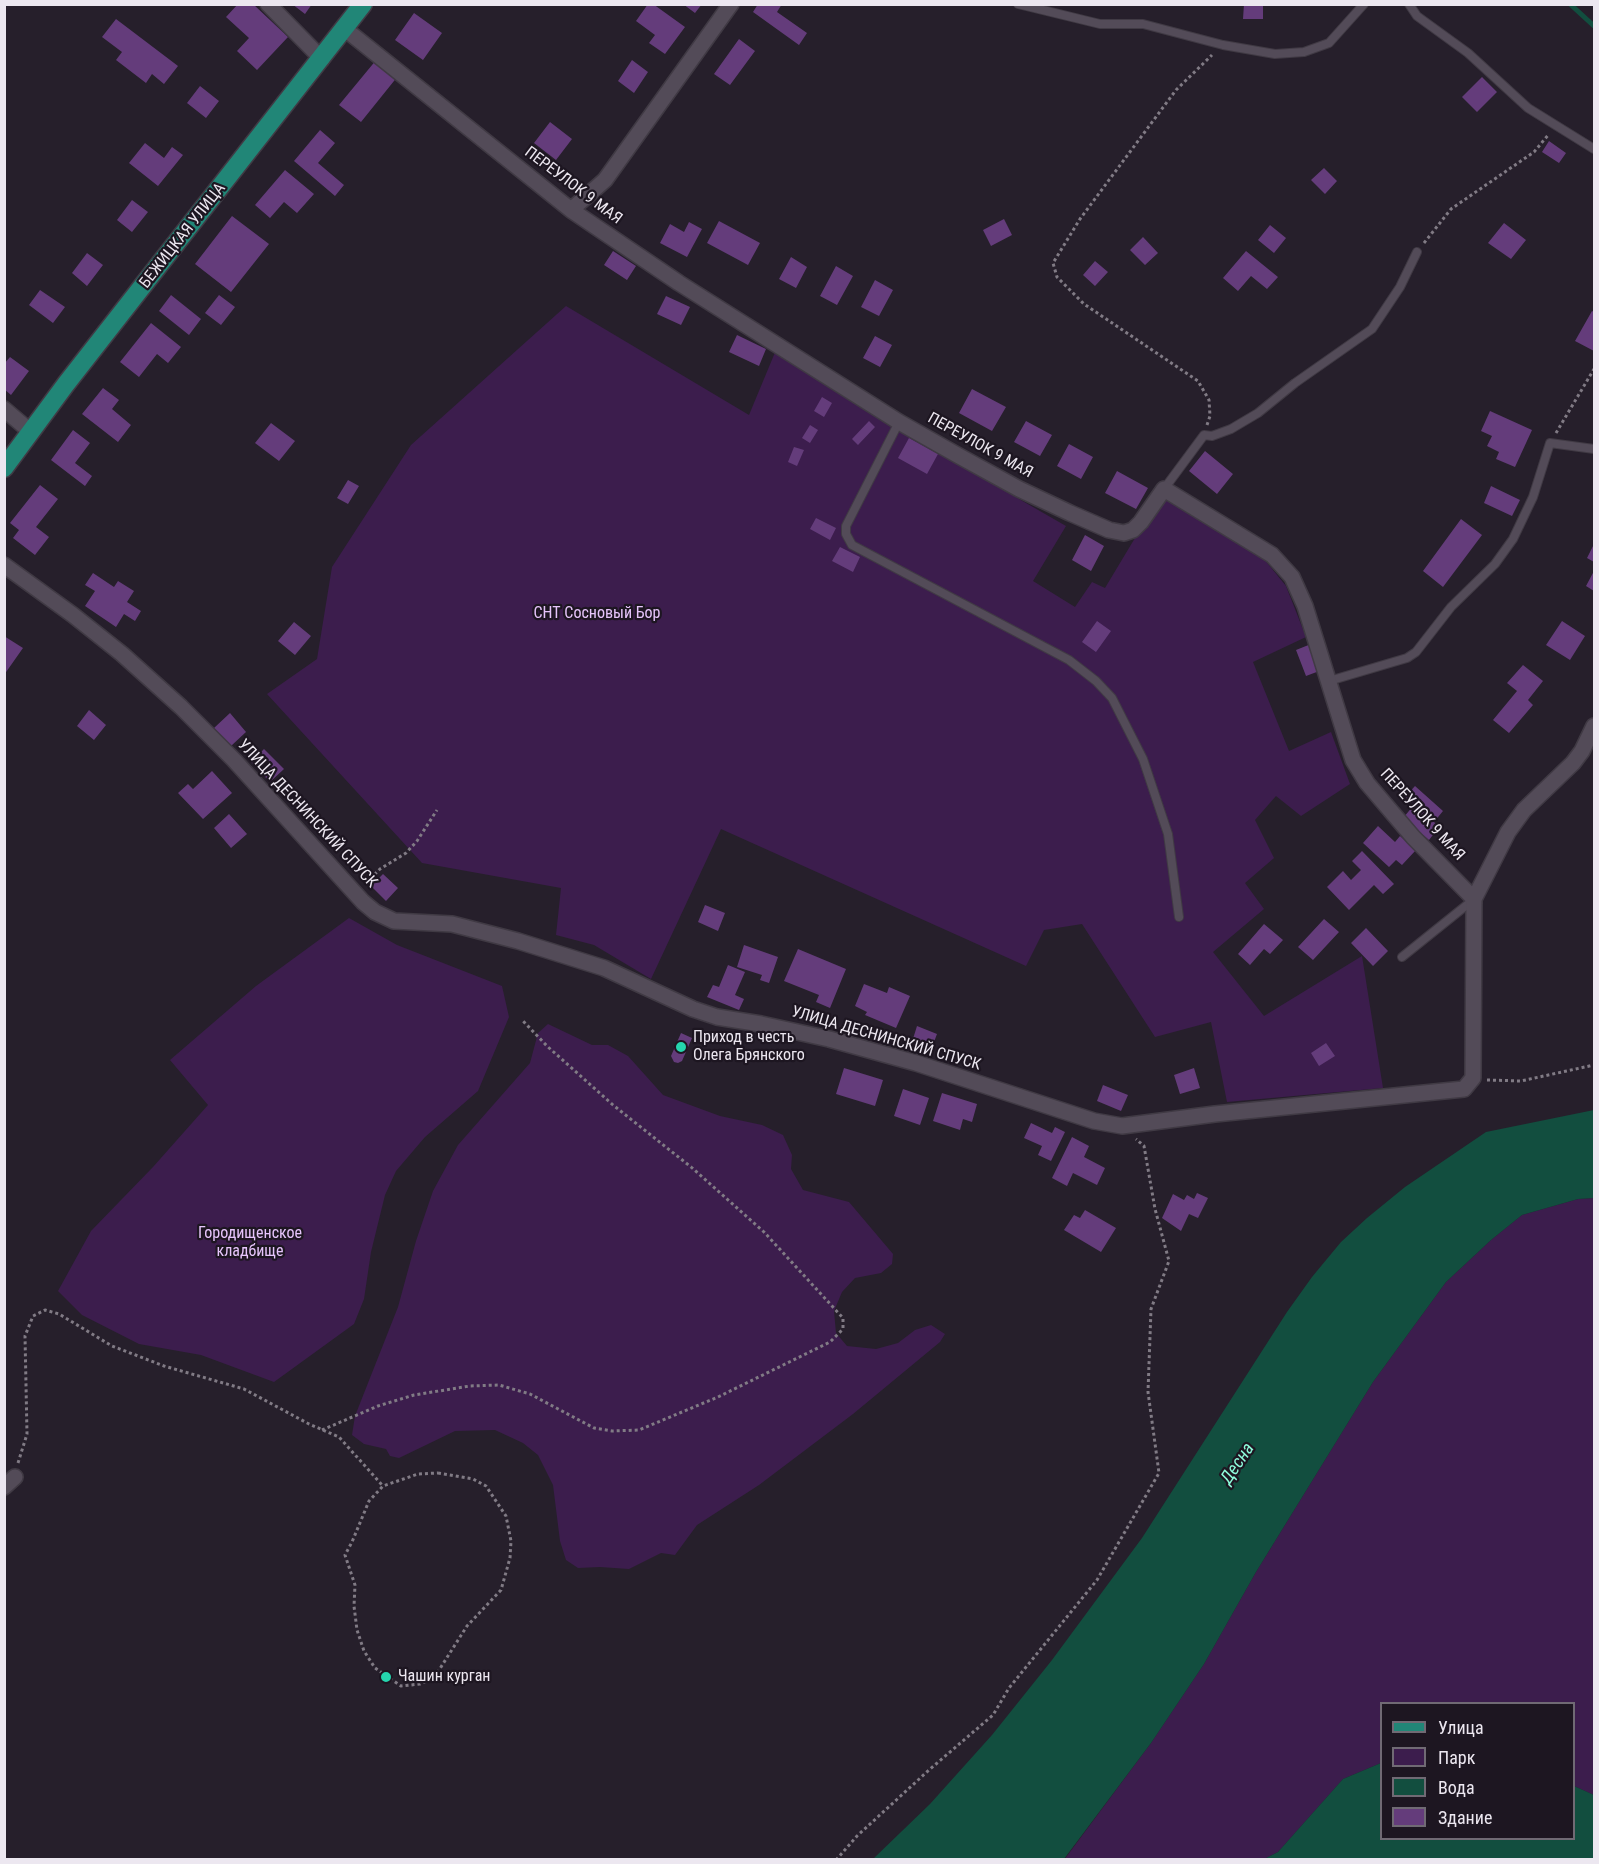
<!DOCTYPE html>
<meta charset="utf-8">
<style>
body{margin:0}
#map{position:relative;width:1599px;height:1864px;overflow:hidden;background:#261f2b;font-family:"Roboto Condensed",sans-serif}
canvas{display:block}
.frame{position:absolute;inset:0;border:6px solid #ece7f0;pointer-events:none}
.legend{position:absolute;left:1380px;top:1702px;width:195px;height:138px;box-sizing:border-box;background:#1d1621;border:2px solid #706a74;margin:0;padding:8px 10px;list-style:none;font-size:18px;color:#ece7f0}
.legend li{display:flex;align-items:center;gap:12px;height:30px}
.legend b{width:30px;border:2px solid #706a74}
</style>
<div id="map">
<canvas width="1599" height="1864"></canvas>
<div class="frame"></div>
<ul class="legend">
<li><b style="height:8px;background:#218677"></b>Улица</li>
<li><b style="height:16px;background:#3c1d4d"></b>Парк</li>
<li><b style="height:16px;background:#124e3f"></b>Вода</li>
<li><b style="height:16px;background:#643c7b"></b>Здание</li>
</ul>
</div>
<script>
const c = document.querySelector('canvas').getContext('2d');
c.lineJoin = 'round';
function fillPath(path, color) { c.fillStyle = color; c.fill(path, 'evenodd'); }
const poly = rows => new Path2D(rows.map(r => 'M' + r).join(''));
function stroke(path, color, width, dash) { c.strokeStyle = color; c.lineWidth = width; c.lineCap = dash ? 'butt' : 'round'; c.setLineDash(dash || []); c.stroke(path); }
function drawText(font, color, halo, rows, align = 'center') {
  c.font = font + ' "Roboto Condensed",sans-serif'; c.lineWidth = 4.5; c.setLineDash([]); c.textBaseline = 'middle'; c.strokeStyle = halo; c.fillStyle = color; for (const [text, x, y, turn = 0] of rows) {
    c.save(); c.translate(x, y); c.rotate((+turn || 0) * Math.PI / 180); c.textAlign = isNaN(turn) ? turn : align; if (halo) c.strokeText(text, 0, 0); c.fillText(text, 0, 0); c.restore();
  }
}
fillPath(poly([
 [566,306,749,415,776,350,958,464,1066,526,1033,581,1075,607,1092,582,1105,588,1135,538,1167,499,1180,501,1264,559,1286,586,1306,637,1253,662,1289,751,1331,732,1350,784,1301,816,1276,796,1255,820,1274,858,1245,883,1264,909,1213,952,1264,1016,1362,956,1383,1088,1227,1102,1211,1022,1155,1037,1082,924,1044,930,1026,966,721,829,651,979,594,945,556,935,561,888,422,863,267,694,317,659,332,567,411,445],
 [349,918,397,945,502,986,509,1017,478,1091,425,1137,396,1171,385,1195,371,1252,364,1299,354,1324,274,1382,201,1355,139,1344,82,1315,58,1291,91,1231,153,1167,208,1105,170,1060,256,986],
 [548,1024,592,1045,608,1045,628,1056,663,1095,720,1116,762,1125,783,1135,792,1155,791,1169,803,1190,849,1202,893,1254,892,1264,881,1273,855,1278,842,1292,834,1311,836,1333,847,1346,876,1349,898,1343,915,1330,931,1325,945,1334,940,1342,853,1414,759,1485,697,1525,675,1555,661,1553,629,1569,600,1567,578,1568,566,1560,560,1541,553,1485,538,1455,523,1443,495,1430,455,1431,399,1458,390,1456,386,1449,364,1444,352,1435,355,1416,398,1307,416,1241,433,1191,458,1145,530,1063,538,1033],
 [1594,1198,1594,1795,1574,1786,1574,1704,1382,1704,1381,1763,1343,1779,1278,1852,1264,1859,1064,1860,1151,1743,1204,1664,1256,1572,1373,1382,1446,1282,1491,1240,1522,1215,1578,1199]
]), '#3c1d4d');
fillPath(poly([
 [1594,1110,1594,1198,1578,1199,1522,1215,1491,1240,1446,1282,1373,1382,1256,1572,1204,1664,1151,1743,1064,1859,873,1859,930,1804,992,1735,1052,1660,1142,1538,1287,1312,1312,1277,1341,1242,1367,1218,1405,1187,1486,1132],
 [1381,1763,1382,1838,1574,1838,1574,1786,1594,1795,1594,1859,1264,1859,1278,1852,1343,1779]
]), '#124e3f');
stroke(poly([
 [1570,4,1594,26]
]), '#124e3f', 5);
fillPath(poly([
 [238,4,253,4,288,37,257,70,237,51,249,38,226,17],
 [292,4,312,4,305,14],
 [648,4,653,4,685,27,665,54,649,43,655,35,636,21],
 [683,4,702,4,695,13],
 [758,4,782,4,777,12,807,33,799,45,753,12],
 [1244,4,1263,4,1263,19,1243,19],
 [414,13,442,33,423,60,395,40],
 [116,19,178,66,164,84,152,74,146,83,116,60,122,52,102,37],
 [739,39,755,51,730,85,714,74],
 [377,59,398,76,361,122,339,105],
 [632,60,648,72,634,93,618,81],
 [1482,77,1497,92,1477,112,1462,97],
 [200,86,219,101,206,118,187,103],
 [550,122,572,139,556,160,534,143],
 [320,130,335,143,318,163,344,185,335,196,294,161],
 [1549,141,1566,153,1559,163,1542,152],
 [145,143,164,158,172,147,183,155,158,186,129,163],
 [1324,168,1337,181,1325,194,1311,180],
 [285,170,314,194,297,213,284,202,270,218,255,205],
 [132,200,148,212,132,232,117,220],
 [232,216,269,244,231,292,195,264],
 [1004,219,1012,235,991,246,983,230],
 [719,221,760,243,748,265,707,243],
 [689,222,702,229,687,257,660,243,670,224,684,232],
 [1504,223,1526,240,1511,259,1488,243],
 [1270,225,1286,238,1274,253,1258,240],
 [1143,237,1158,253,1145,265,1130,250],
 [613,251,636,266,627,280,604,265],
 [1246,251,1278,277,1267,289,1251,276,1238,291,1223,278],
 [87,253,103,265,87,286,72,273],
 [791,257,807,267,796,288,779,279],
 [1095,261,1108,272,1095,286,1083,275],
 [836,266,853,276,837,305,820,296],
 [875,280,893,290,879,316,861,307],
 [40,290,65,307,53,323,29,305],
 [171,295,201,319,189,335,159,311],
 [219,295,235,307,221,325,205,313],
 [666,296,690,307,681,325,657,314],
 [1592,311,1594,312,1594,351,1575,341],
 [151,323,181,347,168,363,157,354,139,377,120,362],
 [737,335,766,349,759,366,729,352],
 [875,336,892,345,880,367,863,358],
 [10,357,29,371,11,395,4,389,4,364],
 [103,388,119,400,112,409,131,425,118,442,82,414],
 [972,389,1006,407,992,431,959,413],
 [822,397,832,403,824,417,814,411],
 [1490,411,1532,430,1515,467,1496,459,1499,452,1487,446,1492,436,1481,431],
 [869,421,875,427,858,445,852,439],
 [1026,421,1052,435,1040,456,1014,442],
 [271,423,295,441,279,461,255,443],
 [810,425,818,430,810,443,802,438],
 [73,430,90,443,75,463,92,476,85,486,51,460],
 [909,438,938,454,927,474,898,458],
 [1069,444,1093,457,1081,479,1057,466],
 [794,447,804,450,797,466,788,462],
 [1205,451,1233,474,1217,494,1189,471],
 [1117,471,1148,488,1136,509,1105,493],
 [348,480,359,486,348,504,337,498],
 [40,485,58,499,36,527,49,537,35,555,13,538,19,530,10,523],
 [1491,486,1520,500,1512,516,1484,503],
 [816,518,836,528,830,540,810,529],
 [1461,519,1482,535,1443,587,1423,571],
 [1085,535,1104,546,1091,571,1072,560],
 [1594,544,1594,562,1587,558],
 [840,547,860,557,853,572,832,561],
 [1594,571,1594,591,1586,586],
 [93,573,114,587,118,581,134,591,127,602,141,611,135,621,124,614,116,627,85,606,95,591,85,585],
 [1097,621,1111,631,1096,652,1082,642],
 [1562,621,1585,636,1570,660,1546,645],
 [294,622,311,636,295,655,278,641],
 [4,636,23,648,4,675],
 [1311,644,1322,670,1306,676,1296,650],
 [1523,665,1543,681,1528,700,1533,705,1509,733,1493,720,1517,691,1507,683],
 [89,710,106,725,94,740,77,726],
 [230,713,246,732,231,746,214,728],
 [264,749,284,769,270,782,251,762],
 [212,771,232,793,203,819,178,793,188,784,193,789],
 [1415,786,1443,811,1434,822,1439,827,1429,840,1403,818,1414,805,1405,797],
 [229,814,247,834,231,848,214,828],
 [1378,826,1395,842,1400,836,1416,850,1402,865,1396,860,1389,867,1363,843],
 [1362,851,1394,884,1383,894,1374,885,1349,910,1327,887,1343,871,1351,880,1361,870,1352,861],
 [383,874,398,888,386,901,371,886],
 [705,905,725,913,718,931,698,922],
 [1324,919,1339,932,1313,960,1298,947],
 [1264,924,1283,940,1270,954,1264,949,1250,965,1238,954],
 [1366,928,1388,951,1373,966,1351,943],
 [744,945,778,957,769,983,760,980,762,975,737,967],
 [798,949,846,969,830,1008,816,1002,819,995,784,981],
 [728,965,745,972,735,995,744,999,739,1010,707,997,713,985,719,987],
 [864,984,887,993,889,987,910,996,896,1028,865,1015,867,1012,855,1006],
 [917,1026,937,1034,929,1055,919,1051,921,1045,912,1042],
 [681,1033,692,1038,682,1061,678,1063,674,1062,671,1056],
 [1326,1043,1335,1056,1319,1066,1311,1053],
 [844,1068,883,1080,875,1106,836,1094],
 [1194,1068,1200,1088,1180,1094,1174,1075],
 [1103,1085,1128,1095,1121,1111,1097,1101],
 [903,1089,929,1098,920,1125,894,1116],
 [942,1093,977,1104,972,1122,963,1119,960,1130,933,1121],
 [1031,1123,1052,1133,1055,1127,1065,1132,1051,1161,1038,1155,1042,1146,1024,1138],
 [1072,1137,1089,1146,1084,1157,1105,1168,1097,1185,1073,1173,1067,1186,1052,1178],
 [1197,1193,1208,1198,1198,1218,1189,1214,1181,1231,1162,1218,1173,1194,1184,1200,1187,1195,1194,1199],
 [1085,1210,1116,1228,1101,1252,1064,1230,1074,1215,1080,1218]
]), '#643c7b');
const lane = poly([
 [1018,4,1100,24,1143,24,1223,45,1275,54,1304,52,1329,43,1364,4],
 [1409,4,1417,16,1468,53,1528,108,1594,149],
 [899,422,846,526,846,534,852,545,1069,660,1096,681,1112,698,1143,759,1168,834,1179,917],
 [1164,489,1204,435,1212,436,1231,429,1258,413,1295,383,1372,329,1400,287,1417,252],
 [1329,681,1407,658,1416,652,1451,607,1495,564,1513,539,1533,497,1550,443,1594,449],
 [1402,957,1473,900]
]);
const street = poly([
 [268,4,322,59],
 [345,29,571,210,679,283,899,422,959,456,1019,489,1070,513,1109,530,1124,533,1133,530,1141,522,1164,489,1272,555,1292,577,1305,606,1353,760,1367,783,1413,837,1474,899],
 [571,210,605,180,731,4],
 [4,409,31,432],
 [4,565,73,615,122,654,181,707,234,760,363,902,375,912,394,921,452,924,518,941,604,968,693,1009,717,1017,761,1024,829,1039,916,1063,1094,1121,1122,1126,1215,1114,1464,1089,1473,1078,1474,899,1508,832,1524,810,1573,763,1582,751,1594,726],
 [4,1487,15,1477]
]);
const primary = poly([
 [4,468,66,384,363,4]
]);
stroke(lane, '#403a44', 10);
stroke(street, '#403a44', 18);
stroke(primary, '#403a44', 21);
stroke(poly([
 [1424,243,1451,209,1534,152,1549,134],
 [1207,425,1210,416,1209,400,1198,381,1084,304,1057,277,1053,263,1080,219,1176,90,1212,55],
 [1556,433,1594,369],
 [366,883,380,869,406,853,417,841,437,810],
 [1487,1080,1521,1081,1594,1065],
 [322,1430,378,1406,414,1395,470,1386,499,1385,530,1394,594,1428,612,1431,639,1430,718,1397,830,1342,843,1329,843,1318,764,1232,691,1167,613,1105,548,1047,523,1021],
 [18,1463,27,1434,25,1336,33,1316,45,1310,59,1314,112,1346,164,1366,244,1389,309,1424,339,1437,383,1486],
 [438,1473,473,1479,486,1486,506,1516,511,1541,510,1558,501,1590,467,1626,434,1678,420,1684,401,1686,375,1668,364,1651,357,1630,354,1606,355,1585,345,1555,352,1542,369,1501,383,1486,418,1474,438,1473],
 [836,1860,857,1836,929,1770,993,1715,1009,1688,1097,1580,1159,1473,1148,1392,1151,1309,1169,1261,1155,1209,1144,1146,1136,1139]
]), '#817b85', 3, [3, 3]);
stroke(lane, '#534b58', 8);
stroke(street, '#534b58', 15);
stroke(primary, '#218677', 18);
for (const [x, y, r, color] of [
 [681,1047,6,"#25d5ae"],
 [386,1677,6,"#25d5ae"]
]) { const dot = new Path2D(); dot.arc(x, y, r, 0, 2 * Math.PI); c.fillStyle = color; c.fill(dot); stroke(dot, '#1d1621', 2); }
drawText('16px', '#ece7f0', '#1d1621', [
 ["ПЕРЕУЛОК 9 МАЯ",573,186,37],
 ["БЕЖИЦКАЯ УЛИЦА",183,236,-52],
 ["ПЕРЕУЛОК 9 МАЯ",980,446,29],
 ["УЛИЦА ДЕСНИНСКИЙ СПУСК",307,814,47],
 ["ПЕРЕУЛОК 9 МАЯ",1422,815,48],
 ["УЛИЦА ДЕСНИНСКИЙ СПУСК",886,1039,16]
]);
drawText('16px', '#e6c4fb', '#1d1621', [
 ["СНТ Сосновый Бор",597,614],
 ["Городищенское",250,1234],
 ["кладбище",250,1252]
]);
drawText('16px', '#ece7f0', '#1d1621', [
 ["Приход в честь",693,1038],
 ["Олега Брянского",693,1056],
 ["Чашин курган",398,1677]
], 'left');
drawText('italic 18px', '#8efbdb', '#1d1621', [
 ["Десна",1238,1464,-56]
]);
</script>
